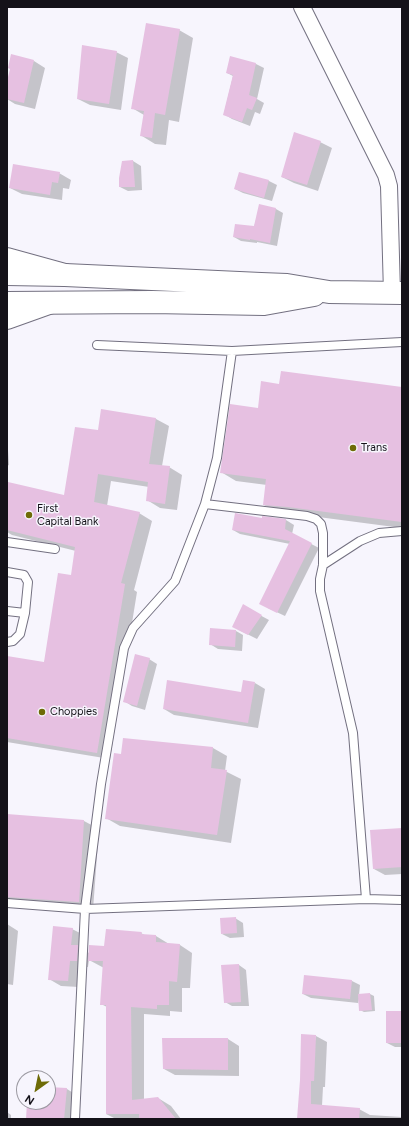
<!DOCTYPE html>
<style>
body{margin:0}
#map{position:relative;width:409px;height:1126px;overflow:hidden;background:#f7f5fd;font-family:Figtree,sans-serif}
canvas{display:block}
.frame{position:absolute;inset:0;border:8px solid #141219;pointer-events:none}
.north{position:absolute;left:16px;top:1070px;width:40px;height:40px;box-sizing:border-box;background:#f7f5fd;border:1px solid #9c9aa2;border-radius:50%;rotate:213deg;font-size:11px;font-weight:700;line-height:16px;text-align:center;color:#141219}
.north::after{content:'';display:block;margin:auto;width:14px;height:18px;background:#6e6b07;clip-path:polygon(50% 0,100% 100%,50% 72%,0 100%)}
</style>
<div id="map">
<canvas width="409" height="1126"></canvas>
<div class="frame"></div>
<div class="north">N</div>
</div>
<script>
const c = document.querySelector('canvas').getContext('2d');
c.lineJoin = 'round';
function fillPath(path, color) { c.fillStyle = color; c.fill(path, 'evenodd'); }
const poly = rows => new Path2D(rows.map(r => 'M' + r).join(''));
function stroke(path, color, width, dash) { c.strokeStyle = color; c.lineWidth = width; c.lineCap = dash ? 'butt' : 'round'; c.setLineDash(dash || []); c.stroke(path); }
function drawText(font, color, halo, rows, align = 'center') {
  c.font = font + ' Figtree,sans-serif'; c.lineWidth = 3; c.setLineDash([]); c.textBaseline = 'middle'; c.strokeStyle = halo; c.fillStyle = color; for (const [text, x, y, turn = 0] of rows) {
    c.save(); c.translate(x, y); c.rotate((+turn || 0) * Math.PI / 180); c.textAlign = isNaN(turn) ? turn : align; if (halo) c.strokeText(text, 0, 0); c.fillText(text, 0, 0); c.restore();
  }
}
fillPath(poly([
 [179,30,193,38,179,122,169,120,166,145,155,144,142,136,144,115,132,108],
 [116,52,128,58,121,110,90,105,78,99],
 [230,58,256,64,264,68,257,99,264,103,260,114,255,112,250,126,232,119,224,114,233,76,227,73],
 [34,61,45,68,35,109,15,104,7,99,7,85,11,69],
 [320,142,332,148,318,191,294,183,282,177],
 [123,161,133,161,141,166,142,190,128,191,120,187],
 [59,173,71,180,69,189,63,188,62,200,22,194,10,188],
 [240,173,269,181,277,185,272,201,243,193,235,189],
 [260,205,276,209,283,213,277,246,257,242,257,243,241,241,234,237,254,227],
 [280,385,402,388,402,528,303,515,279,513,264,505,267,485,236,481,221,472,259,409],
 [102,410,156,419,169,426,162,466,169,467,182,475,177,510,160,508,147,500,149,487,111,481,107,506,139,513,152,521,134,590,137,592,110,759,7,742,7,657,44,663,72,576,76,551,12,535,7,532,7,493,64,496,99,431],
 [7,434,9,465,7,466],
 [263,517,286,520,294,525,292,534,319,548,285,616,268,608,290,544,240,534,233,530,262,519],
 [243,606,269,620,257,639,241,631],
 [236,631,243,635,242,651,218,649,210,644],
 [149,659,157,664,145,710,132,706,124,701],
 [255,683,265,689,258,728,174,715,164,709,241,693],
 [124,739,213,748,227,756,225,771,241,779,231,843,120,826,106,818,122,755],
 [7,815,84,821,99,829,93,910,7,904],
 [402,829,402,874,385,875,374,869],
 [235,918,243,923,244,937,230,938,222,934],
 [7,924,18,931,13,985,7,984],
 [72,929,84,935,83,949,89,953,141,933,146,936,156,936,169,944,180,945,192,953,190,988,182,988,182,1012,170,1011,170,1016,144,1014,144,1100,158,1098,171,1106,181,1119,116,1119,106,1114,107,1007,101,1004,104,968,89,960,88,967,81,967,79,987,61,986,49,979],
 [401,947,402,947,402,979],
 [239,965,246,970,249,1006,232,1006,225,1002],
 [352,981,360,985,359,995,370,994,374,996,375,1011,364,1012,360,1010,358,999,358,1003,311,998,303,994],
 [402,1012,402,1047,395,1047,387,1043],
 [316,1036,327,1042,325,1087,323,1087,322,1106,359,1109,370,1115,402,1117,402,1119,298,1119],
 [228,1039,239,1046,239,1076,175,1075,164,1069],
 [48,1088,67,1089,78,1096,76,1119,27,1119,28,1102,48,1102],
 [7,1112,11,1115,11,1119,7,1119]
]), '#0003');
fillPath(poly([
 [146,23,180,29,165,115,155,113,152,138,140,136,144,111,131,109],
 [82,45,117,51,109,104,77,99],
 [11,54,34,60,24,103,7,99,7,81,10,69,8,68],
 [230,56,256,63,249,95,257,98,252,110,247,108,242,122,223,115,233,75,226,73],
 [294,132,321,141,307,185,281,177],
 [133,160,135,187,119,187,119,178,122,161],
 [13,164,60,172,58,183,52,182,50,195,9,188],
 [239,172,269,180,264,198,234,189],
 [259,204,276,208,270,243,250,239,250,240,233,237,235,224,254,226],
 [281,371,402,387,402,522,288,507,263,505,266,479,220,473,230,404,258,408,261,381,279,384],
 [101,409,156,418,149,464,170,466,165,504,146,501,148,482,98,474,94,502,140,512,121,583,125,584,97,753,7,738,7,656,44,662,58,573,71,575,75,547,7,530,7,488,8,482,64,495,75,427,98,430],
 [235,513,262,518,262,516,286,519,285,529,312,543,277,613,259,604,290,541,232,530],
 [243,604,262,615,248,635,232,627],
 [210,628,236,630,235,647,209,645],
 [135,654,150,658,137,706,123,702],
 [167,680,241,692,243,680,255,682,248,723,163,709],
 [123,738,213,747,211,768,227,770,217,835,105,819,114,753,121,754],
 [7,814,84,820,79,902,7,897],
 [402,828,402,867,373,869,370,830],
 [236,917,237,933,221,934,220,918],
 [53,926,73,928,71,945,78,945,77,961,70,961,68,981,48,980],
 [106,929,142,932,141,934,156,935,156,942,180,944,177,982,169,981,169,1005,157,1005,157,1009,131,1007,132,1100,158,1097,176,1119,139,1119,139,1114,106,1114,106,1005,100,1005,103,961,88,961,89,945,104,946],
 [239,964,241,1002,224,1003,221,965],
 [304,975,352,980,350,999,302,994],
 [370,993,372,1010,359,1011,358,994],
 [386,1011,402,1011,402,1043,386,1043],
 [301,1034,316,1035,314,1081,311,1081,311,1104,360,1108,359,1119,297,1119,300,1080],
 [162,1038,228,1038,228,1070,163,1069],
 [48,1087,67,1088,64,1119,26,1119,27,1102,48,1102]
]), '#e6c0e1');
const lane = poly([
 [97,345,232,351,402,342],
 [205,504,307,516,316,519,321,524,323,533,323,565,320,579,320,591,353,733,366,899],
 [7,542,55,549],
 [323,565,360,541,379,533,402,531],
 [7,572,24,575,28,582,25,613,20,634,13,641,7,642],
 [7,611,25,613],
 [7,903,85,909,366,899,402,900],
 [75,1119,85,909,101,784,124,648,133,628,175,581,205,504,217,458,232,351]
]);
const street = poly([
 [302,7,386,175,389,186,392,293]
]);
const secondary = poly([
 [7,274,65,275,261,284,287,285,329,292,402,293],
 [7,303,152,302,264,304,314,295]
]);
const primary = poly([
 [7,259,65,275],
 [7,318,49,303]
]);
stroke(lane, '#737080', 10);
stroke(street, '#737080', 18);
stroke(secondary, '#737080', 24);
stroke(primary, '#737080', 24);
stroke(lane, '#fff', 8);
stroke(street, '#fff', 16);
stroke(secondary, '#fff', 22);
stroke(primary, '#fff', 22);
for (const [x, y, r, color] of [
 [353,448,4,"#6e6b07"],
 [29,515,4,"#6e6b07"],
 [42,712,4,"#6e6b07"]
]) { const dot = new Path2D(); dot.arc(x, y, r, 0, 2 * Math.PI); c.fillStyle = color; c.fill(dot); stroke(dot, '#f7f5fd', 1.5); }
drawText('11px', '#141219', '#f7f5fd', [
 ["Trans",361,448],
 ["First",37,509],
 ["Capital Bank",37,522],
 ["Choppies",50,712]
], 'left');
</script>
